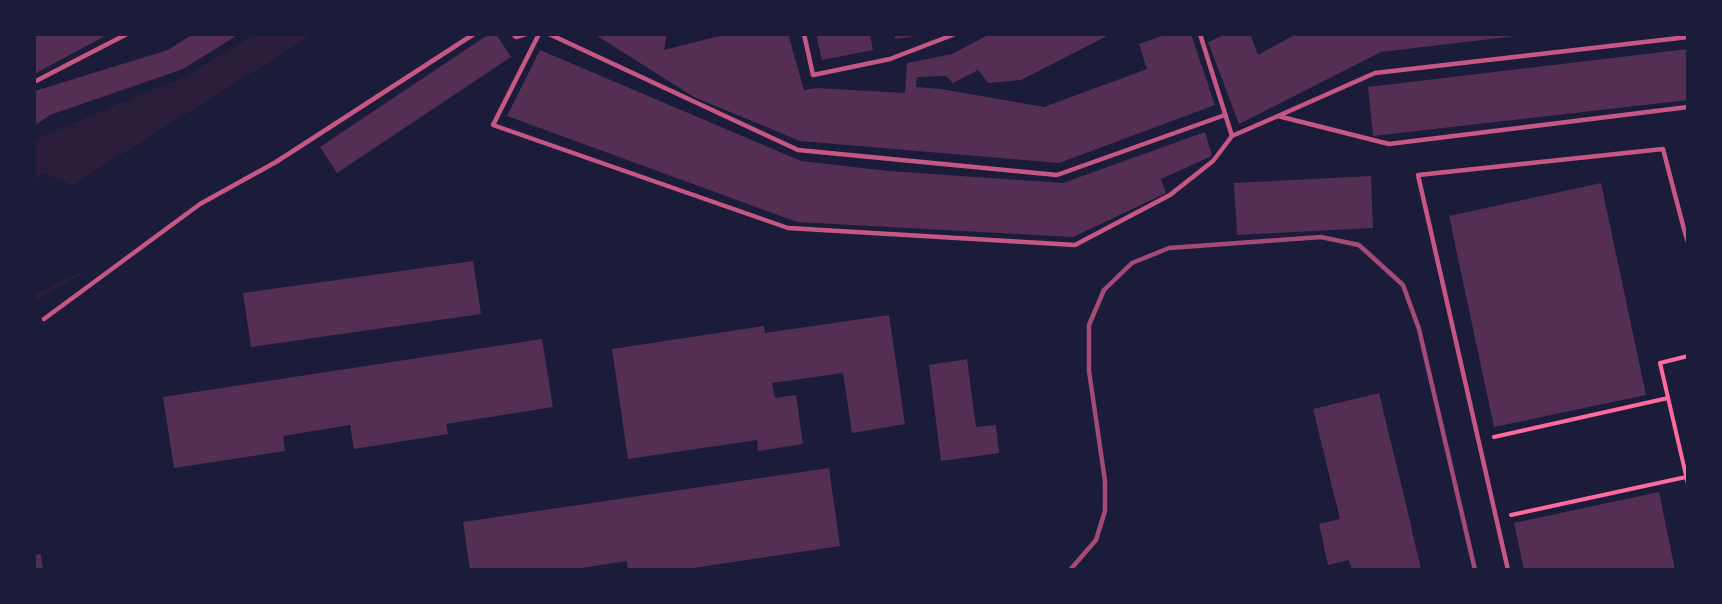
<!DOCTYPE html>
<style>
body{margin:0}
#map{position:relative;width:1722px;height:604px;overflow:hidden;background:#1b1b3a;font-family:"Fira Sans",sans-serif}
canvas{display:block}
.frame{position:absolute;inset:0;border:36px solid #1b1b3a;pointer-events:none}
</style>
<div id="map">
<canvas width="1722" height="604"></canvas>
<div class="frame"></div>
</div>
<script>
const c = document.querySelector('canvas').getContext('2d');
c.lineJoin = 'round';
function fillPath(path, color) { c.fillStyle = color; c.fill(path, 'evenodd'); }
const poly = rows => new Path2D(rows.map(r => 'M' + r).join(''));
function stroke(path, color, width, dash) { c.strokeStyle = color; c.lineWidth = width; c.lineCap = dash ? 'butt' : 'round'; c.setLineDash(dash || []); c.stroke(path); }
fillPath(poly([
 [253,35,312,35,72,185,44,173,35,180,35,139,188,75],
 [97,265,35,301,35,294]
]), '#2a1e3b');
fillPath(poly([
 [34,34,109,34,34,74],
 [193,34,239,34,183,69,50,115,34,126,34,92,38,90,168,50],
 [489,34,496,34,511,57,337,173,320,147],
 [594,34,667,34,664,50,727,34,788,34,804,90,816,88,905,93,907,63,952,54,990,34,1111,34,1021,80,988,83,978,70,953,83,946,76,917,77,916,87,941,89,1044,107,1147,69,1139,44,1168,34,1191,34,1215,105,1059,163,800,141,694,97],
 [816,34,870,34,873,50,822,60],
 [895,34,916,34,916,36,895,39],
 [1226,34,1250,34,1258,55,1296,34,1516,34,1516,36,1381,52,1239,124,1208,42],
 [1688,49,1688,100,1373,136,1368,87],
 [540,50,801,161,889,171,1063,183,1205,132,1212,156,1161,179,1166,193,1073,237,797,222,507,116],
 [1371,176,1373,228,1237,235,1234,183],
 [1601,183,1646,395,1494,427,1449,216],
 [473,261,481,314,251,347,243,293],
 [889,315,905,424,852,433,843,373,772,383,775,398,796,395,803,444,758,451,757,440,628,459,612,349,764,326,765,333],
 [542,339,553,407,446,424,448,434,354,449,350,425,283,436,285,451,174,468,163,397],
 [967,359,976,427,996,425,999,453,941,461,929,365],
 [1379,393,1406,504,1421,570,1352,570,1349,560,1328,565,1319,524,1340,519,1313,409],
 [829,468,840,546,680,570,628,570,627,561,568,570,470,570,463,522],
 [1659,492,1675,570,1524,570,1514,523],
 [41,554,43,570,34,570,34,555]
]), '#542f53');
stroke(poly([
 [1688,356,1660,363,1688,484],
 [1494,437,1668,398],
 [1511,515,1686,477]
]), '#ff6b9d', 4);
stroke(poly([
 [513,34,516,37,526,34],
 [539,34,493,125,788,228,1075,245,1170,195,1213,161,1232,136,1200,34],
 [549,34,798,150,1057,175,1225,115],
 [804,34,813,75,890,59,955,34],
 [1688,37,1375,73,1278,116,1389,144,1688,107],
 [34,82,127,34],
 [1232,136,1278,116],
 [1688,232,1685,233,1688,242],
 [44,319,200,204,276,162,474,34],
 [1508,570,1418,175,1663,149,1685,233]
]), '#c65784', 4.5);
stroke(poly([
 [1070,570,1096,540,1105,511,1105,481,1089,371,1089,325,1104,290,1132,263,1169,248,1321,237,1359,245,1403,285,1419,329,1475,570]
]), '#a44b75', 4.5);
</script>
